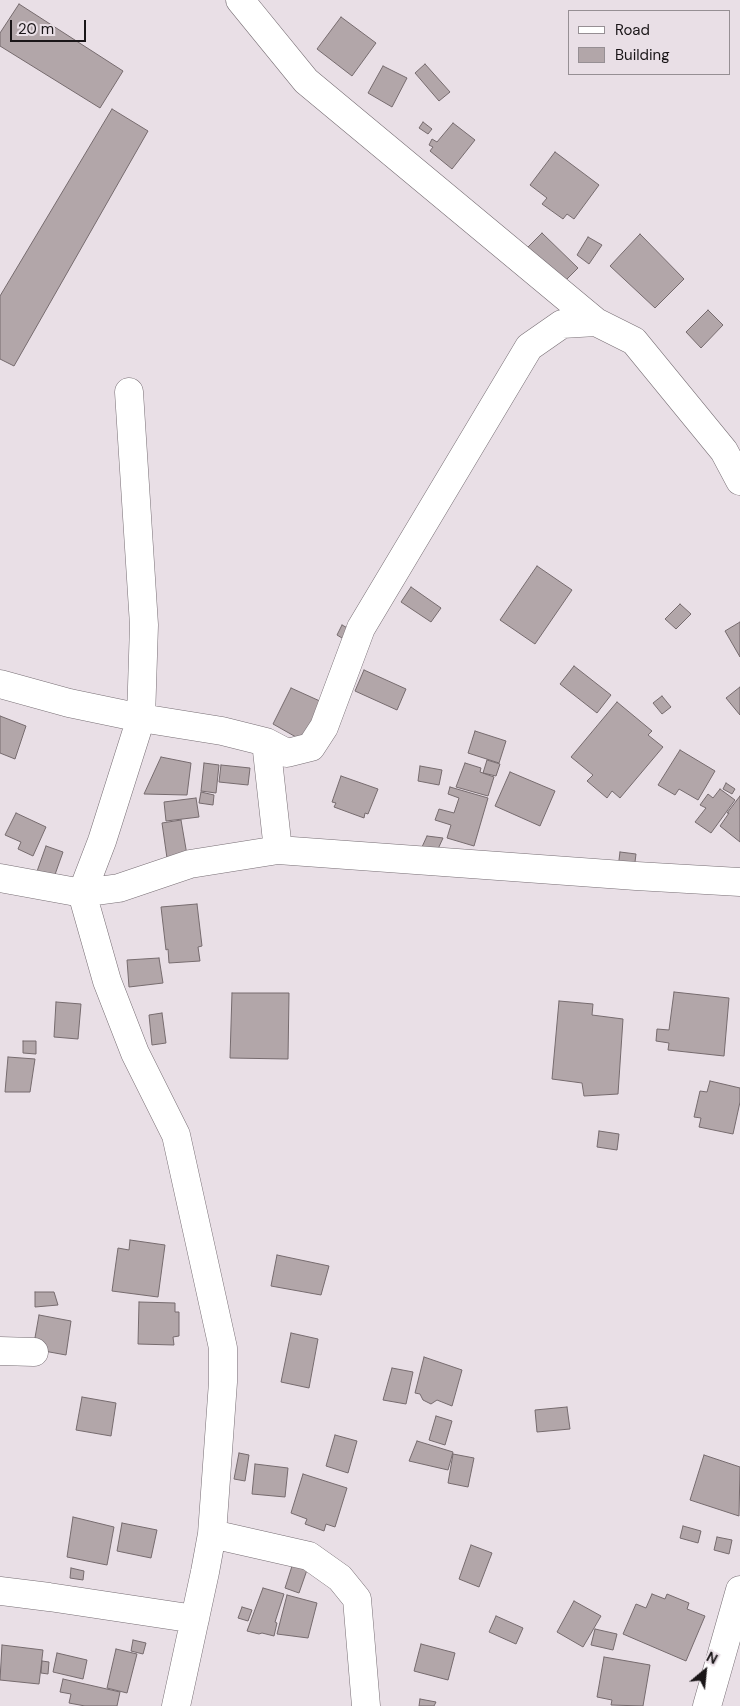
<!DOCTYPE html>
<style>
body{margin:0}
#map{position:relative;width:740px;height:1706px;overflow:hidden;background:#e9dfe6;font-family:"DM Sans",sans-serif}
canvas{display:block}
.legend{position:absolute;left:568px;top:10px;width:162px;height:65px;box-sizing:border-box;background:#e9dfe6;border:1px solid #968f94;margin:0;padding:6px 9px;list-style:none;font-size:15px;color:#1a1618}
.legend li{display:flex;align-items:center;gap:10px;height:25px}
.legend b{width:25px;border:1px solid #968f94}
.north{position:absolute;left:680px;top:1646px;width:50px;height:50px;-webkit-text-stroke:4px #e9dfe6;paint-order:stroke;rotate:28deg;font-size:14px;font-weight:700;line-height:20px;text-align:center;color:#1a1618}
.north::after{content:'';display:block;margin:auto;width:18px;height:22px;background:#1a1618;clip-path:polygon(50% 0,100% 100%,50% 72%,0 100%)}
.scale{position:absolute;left:10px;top:20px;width:76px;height:22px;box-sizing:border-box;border:2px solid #1a1618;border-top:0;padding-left:6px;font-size:15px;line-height:18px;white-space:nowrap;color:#1a1618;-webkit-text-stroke:4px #e9dfe6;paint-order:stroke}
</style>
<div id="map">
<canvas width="740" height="1706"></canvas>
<ul class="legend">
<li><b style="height:6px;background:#fff"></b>Road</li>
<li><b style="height:14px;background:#b2a6a9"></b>Building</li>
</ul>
<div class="north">N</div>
<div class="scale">20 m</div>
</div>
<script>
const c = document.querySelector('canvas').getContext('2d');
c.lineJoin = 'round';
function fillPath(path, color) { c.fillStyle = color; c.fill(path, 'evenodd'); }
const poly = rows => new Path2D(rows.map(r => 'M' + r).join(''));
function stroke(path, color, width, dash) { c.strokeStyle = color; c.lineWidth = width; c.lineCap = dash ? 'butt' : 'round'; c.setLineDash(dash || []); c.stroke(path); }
const building = poly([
 [19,4,123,71,100,108,0,46,0,33,19,4],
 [341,17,376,43,352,76,317,49,341,17],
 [425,64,450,92,439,101,415,73,425,64],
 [383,66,407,78,392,107,368,93,383,66],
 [112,109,148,131,14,366,0,359,0,296,112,109],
 [423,122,432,129,428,134,419,128,423,122],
 [453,123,475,140,452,169,430,151,433,147,429,145,432,139,437,142,453,123],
 [555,152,599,185,574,219,567,214,563,219,542,204,547,198,530,185,555,152],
 [542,233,578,268,563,283,527,248,542,233],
 [640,234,684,279,655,308,610,266,640,234],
 [588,237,602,245,589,264,577,255,588,237],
 [708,310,723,325,701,348,686,332,708,310],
 [537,566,572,590,535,644,500,620,537,566],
 [411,587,441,608,431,622,401,602,411,587],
 [680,604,691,614,676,629,665,619,680,604],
 [740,622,740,657,725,631,740,622],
 [342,625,353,631,347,641,337,635,342,625],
 [574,666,611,695,597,713,560,684,574,666],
 [364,670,406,689,397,710,355,691,364,670],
 [740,687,740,715,726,698,740,687],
 [291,688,322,702,303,741,273,724,291,688],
 [662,696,671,707,662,714,653,703,662,696],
 [617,702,652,731,648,735,663,747,620,798,612,791,607,798,587,781,593,775,571,757,617,702],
 [0,716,26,726,15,759,0,753,0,716],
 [475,731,506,741,499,763,468,753,475,731],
 [680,750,715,771,698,800,679,789,675,795,658,785,680,750],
 [161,757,191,763,187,795,144,794,161,757],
 [487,760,500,764,496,776,483,773,487,760],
 [204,763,219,765,216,793,201,791,204,763],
 [465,763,481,768,480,772,494,777,488,796,456,787,465,763],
 [221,765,250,768,248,785,219,782,221,765],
 [420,766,442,770,439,785,418,781,420,766],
 [510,772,555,791,540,826,495,806,510,772],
 [341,776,378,789,368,814,365,813,364,818,334,807,336,803,332,802,341,776],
 [726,783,735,789,732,794,723,789,726,783],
 [450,787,488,798,474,846,447,838,451,825,435,820,439,809,454,813,459,798,448,794,450,787],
 [720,789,735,800,711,833,695,822,706,808,700,805,708,794,713,798,720,789],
 [201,792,214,795,213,805,199,803,201,792],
 [740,796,740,842,720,826,729,813,727,813,740,796],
 [196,798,199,817,166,821,164,802,196,798],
 [16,813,46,827,33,856,18,849,21,842,5,835,16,813],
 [181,820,187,855,167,858,162,823,181,820],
 [427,836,443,838,438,849,422,847,427,836],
 [46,846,63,852,52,883,35,877,46,846],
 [620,852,636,854,634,870,618,868,620,852],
 [197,904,202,946,198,947,200,961,169,963,168,949,166,950,161,907,197,904],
 [159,958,163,983,129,987,127,960,159,958],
 [674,992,729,998,724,1056,668,1050,669,1043,656,1041,657,1029,669,1030,674,992],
 [232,993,289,993,288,1059,230,1058,232,993],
 [559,1001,593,1004,592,1015,623,1019,618,1094,584,1096,582,1083,552,1079,559,1001],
 [56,1002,81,1004,78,1039,54,1037,56,1002],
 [162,1013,166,1043,152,1045,149,1015,162,1013],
 [23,1041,36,1041,36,1054,23,1053,23,1041],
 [8,1057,35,1059,30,1092,5,1092,8,1057],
 [710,1081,740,1088,740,1102,733,1134,699,1127,701,1118,694,1117,700,1091,707,1092,710,1081],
 [599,1131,619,1134,617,1150,597,1147,599,1131],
 [130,1240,165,1245,158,1297,112,1291,118,1248,129,1250,130,1240],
 [277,1255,329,1266,321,1295,271,1286,277,1255],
 [35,1292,54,1292,58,1305,35,1307,35,1292],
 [139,1302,175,1303,175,1312,179,1312,179,1336,173,1337,174,1345,138,1344,139,1302],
 [39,1315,71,1321,66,1355,33,1349,39,1315],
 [291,1333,318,1339,309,1388,281,1382,291,1333],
 [424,1357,462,1370,452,1406,437,1400,431,1404,423,1400,420,1394,415,1393,424,1357],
 [392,1368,413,1372,406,1404,383,1400,392,1368],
 [82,1397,116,1403,111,1436,76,1430,82,1397],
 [567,1407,570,1429,537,1432,535,1410,567,1407],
 [436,1416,452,1421,445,1445,429,1440,436,1416],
 [335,1435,357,1441,348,1473,326,1466,335,1435],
 [417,1441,453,1452,448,1470,409,1461,417,1441],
 [239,1453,249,1455,245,1481,234,1479,239,1453],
 [453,1454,474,1458,468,1487,448,1483,453,1454],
 [704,1455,740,1467,739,1516,690,1500,704,1455],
 [255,1464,288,1468,285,1497,252,1494,255,1464],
 [303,1474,347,1488,335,1527,326,1524,324,1531,305,1524,307,1519,291,1513,303,1474],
 [73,1517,114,1527,107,1565,67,1557,73,1517],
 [122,1523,157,1530,151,1558,117,1551,122,1523],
 [683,1526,701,1531,698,1543,680,1538,683,1526],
 [717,1537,732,1540,729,1554,714,1550,717,1537],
 [471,1545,492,1553,479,1587,459,1579,471,1545],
 [293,1563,308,1567,299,1593,285,1588,293,1563],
 [71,1568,84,1571,83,1580,70,1578,71,1568],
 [263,1588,284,1594,275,1622,277,1623,274,1636,262,1633,259,1634,247,1631,263,1588],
 [652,1594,665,1599,667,1594,689,1603,687,1609,705,1616,686,1661,623,1634,636,1604,646,1608,652,1594],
 [287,1595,317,1603,308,1638,277,1634,287,1595],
 [574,1601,601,1616,583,1647,557,1632,574,1601],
 [242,1607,252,1610,248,1621,238,1618,242,1607],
 [496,1616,523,1628,516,1644,489,1632,496,1616],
 [595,1629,617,1634,613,1650,591,1645,595,1629],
 [133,1640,146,1643,143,1654,131,1651,133,1640],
 [421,1644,455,1653,448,1680,414,1671,421,1644],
 [2,1645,43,1650,39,1684,0,1680,2,1645],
 [116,1649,137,1654,127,1693,107,1688,116,1649],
 [57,1653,87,1660,83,1679,53,1672,57,1653],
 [604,1657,650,1665,643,1706,611,1705,612,1700,597,1697,604,1657],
 [42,1661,49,1662,48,1674,41,1673,42,1661],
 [63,1679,120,1692,117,1706,85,1706,69,1703,71,1694,60,1692,63,1679],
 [420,1699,436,1702,434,1706,419,1706,420,1699]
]);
fillPath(building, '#b2a6a9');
stroke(building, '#766b6e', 1);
const minor = poly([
 [240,0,306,81,596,322],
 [129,392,144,625,141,718,102,841,82,893,107,981,135,1053,176,1135,223,1348,223,1382,212,1534,205,1572,176,1706],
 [0,684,69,703,141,718,222,731,266,742,287,753,311,747,324,727,361,628,529,347,562,324,596,322,634,341,724,451,740,481],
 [266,742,278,850],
 [0,878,82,893,119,888,190,864,278,850,636,876,740,882],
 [0,1351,34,1352],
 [212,1534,309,1556,340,1578,357,1599,366,1706],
 [0,1591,49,1597,195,1619],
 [707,1706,740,1590]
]);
stroke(minor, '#776e74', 29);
stroke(minor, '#fff', 28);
</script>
